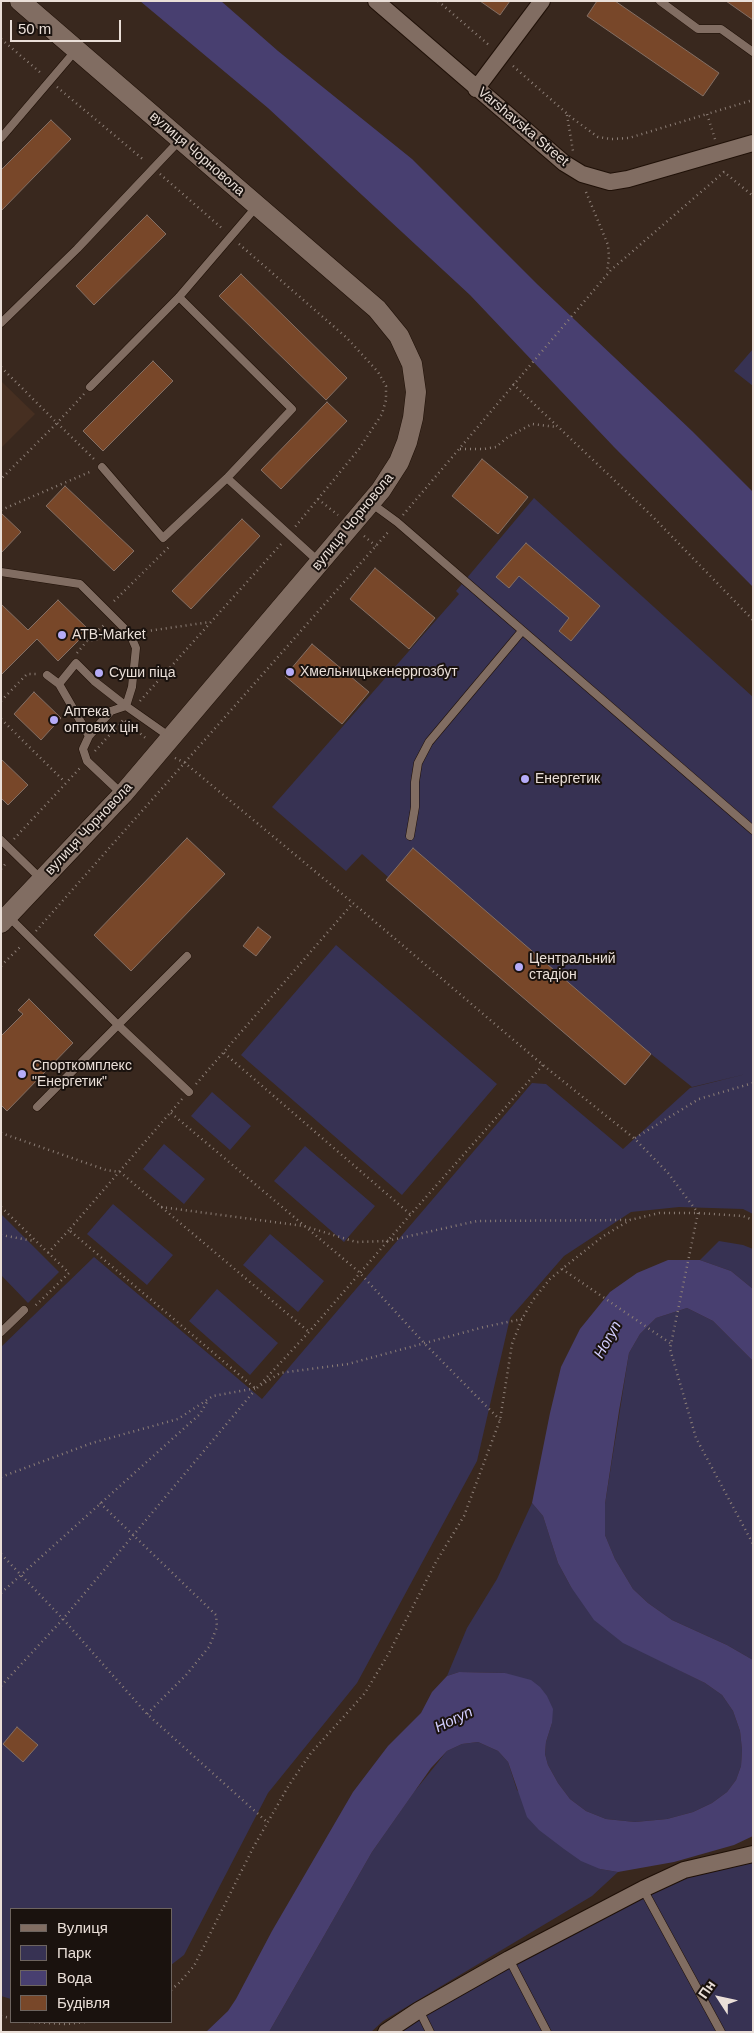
<!DOCTYPE html>
<meta charset="utf-8">
<style>
body{margin:0}
#map{position:relative;width:754px;height:2033px;overflow:hidden;background:#39281e;font-family:Arial,sans-serif}
canvas{display:block}
.frame{position:absolute;inset:0;border:2px solid #eadfd8;pointer-events:none}
.legend{position:absolute;left:10px;top:1908px;width:162px;height:115px;box-sizing:border-box;background:#1a120e;border:1px solid #6d645f;margin:0;padding:6px 9px;list-style:none;font-size:15px;color:#eadfd8}
.legend li{display:flex;align-items:center;gap:10px;height:25px}
.legend b{width:25px;border:1px solid #6d645f}
.north{position:absolute;left:694px;top:1973px;width:50px;height:50px;-webkit-text-stroke:4px #1a120e;paint-order:stroke;rotate:305deg;font-size:14px;font-weight:700;line-height:20px;text-align:center;color:#eadfd8}
.north::after{content:'';display:block;margin:auto;width:18px;height:22px;background:#eadfd8;clip-path:polygon(50% 0,100% 100%,50% 72%,0 100%)}
.scale{position:absolute;left:10px;top:20px;width:111px;height:22px;box-sizing:border-box;border:2px solid #eadfd8;border-top:0;padding-left:6px;font-size:15px;line-height:18px;white-space:nowrap;color:#eadfd8;-webkit-text-stroke:4px #1a120e;paint-order:stroke}
</style>
<div id="map">
<canvas width="754" height="2033"></canvas>
<div class="frame"></div>
<ul class="legend">
<li><b style="height:6px;background:#816d62"></b>Вулиця</li>
<li><b style="height:14px;background:#373253"></b>Парк</li>
<li><b style="height:14px;background:#483f70"></b>Вода</li>
<li><b style="height:14px;background:#784729"></b>Будівля</li>
</ul>
<div class="north">Пн</div>
<div class="scale">50 m</div>
</div>
<script>
const c = document.querySelector('canvas').getContext('2d');
c.lineJoin = 'round';
function fillPath(path, color) { c.fillStyle = color; c.fill(path, 'evenodd'); }
const poly = rows => new Path2D(rows.map(r => 'M' + r).join(''));
function stroke(path, color, width, dash) { c.strokeStyle = color; c.lineWidth = width; c.lineCap = dash ? 'butt' : 'round'; c.setLineDash(dash || []); c.stroke(path); }
function drawText(font, color, halo, rows, align = 'center') {
  c.font = font + ' Arial,sans-serif'; c.lineWidth = 4; c.setLineDash([]); c.textBaseline = 'middle'; c.strokeStyle = halo; c.fillStyle = color; for (const [text, x, y, turn = 0] of rows) {
    c.save(); c.translate(x, y); c.rotate((+turn || 0) * Math.PI / 180); c.textAlign = isNaN(turn) ? turn : align; if (halo) c.strokeText(text, 0, 0); c.fillText(text, 0, 0); c.restore();
  }
}
fillPath(poly([
 [1,381,35,414,1,448]
]), '#462f21');
fillPath(poly([
 [753,349,753,386,734,371],
 [534,498,753,697,753,1214,743,1209,679,1207,631,1212,564,1256,510,1318,477,1461,357,1683,268,1793,184,1955,171,1965,171,1909,11,1909,11,1999,1,1996,1,1347,94,1257,262,1399,532,1083,546,1084,623,1149,690,1088,746,1074,692,1087,651,1054,625,1085,386,880,388,877,362,854,346,871,272,807,459,594,456,591],
 [336,945,497,1084,402,1195,241,1055],
 [212,1092,251,1126,230,1150,191,1116],
 [164,1144,205,1179,184,1204,143,1169],
 [305,1146,375,1206,344,1242,274,1181],
 [113,1204,173,1255,147,1285,87,1234],
 [1,1214,59,1272,28,1303,1,1275],
 [270,1234,324,1281,298,1312,243,1265],
 [719,1241,743,1245,753,1249,753,1289,731,1271,700,1260],
 [217,1289,278,1343,250,1375,189,1321],
 [687,1308,713,1321,753,1361,753,1660,727,1645,672,1620,648,1603,633,1589,615,1559,605,1535,605,1504,629,1353,640,1334,656,1318],
 [532,1503,543,1516,558,1563,571,1587,681,1671,705,1683,722,1695,733,1711,740,1731,742,1750,741,1766,736,1780,727,1792,712,1803,693,1812,667,1819,635,1822,606,1819,586,1811,570,1799,558,1783,548,1765,545,1754,546,1742,552,1723,505,1673,459,1672,447,1676,467,1628,497,1579],
 [478,1742,498,1751,508,1762,517,1790,600,1869,618,1872,592,1896,383,2021,371,2032,269,2032,372,1852,414,1792,447,1751,462,1744],
 [753,1862,753,2032,395,2032,421,2014,685,1875]
]), '#373253');
fillPath(poly([
 [140,1,221,1,278,51,412,159,537,284,692,431,753,492,753,587,614,447,470,295,268,108],
 [668,1260,700,1260,731,1271,753,1289,753,1361,713,1321,687,1308,656,1318,640,1334,629,1353,619,1411,605,1504,605,1535,615,1559,633,1589,648,1603,672,1620,727,1645,753,1660,753,1836,734,1845,674,1862,618,1872,600,1869,581,1861,564,1849,539,1830,527,1817,508,1762,498,1751,478,1742,462,1744,447,1751,431,1768,372,1852,269,2032,206,2032,228,2011,236,1999,272,1931,353,1792,388,1746,421,1713,432,1692,447,1676,459,1672,505,1673,531,1680,540,1687,547,1696,553,1709,552,1723,546,1742,545,1754,548,1765,558,1783,570,1799,586,1811,606,1819,635,1822,667,1819,693,1812,712,1803,727,1792,736,1780,741,1766,742,1750,740,1731,733,1711,722,1695,705,1683,623,1643,594,1620,571,1587,558,1563,543,1516,532,1503,550,1413,561,1367,580,1329,610,1292,637,1273]
]), '#483f70');
const building = poly([
 [480,1,510,1,500,15,480,1],
 [597,1,615,1,719,73,703,96,587,16,597,1],
 [726,1,753,1,753,20,726,1],
 [51,120,71,139,1,211,1,170,51,120],
 [147,215,166,234,94,305,76,286,147,215],
 [241,274,347,378,326,400,219,296,241,274],
 [153,361,173,381,103,451,83,431,153,361],
 [327,402,347,421,281,489,261,470,327,402],
 [482,459,528,497,498,534,452,496,482,459],
 [65,486,134,551,114,571,46,506,65,486],
 [1,513,21,532,1,553,1,513],
 [242,519,260,536,191,609,172,591,242,519],
 [526,543,600,606,571,641,559,631,569,618,519,576,509,588,496,577,526,543],
 [375,568,435,618,409,649,350,599,375,568],
 [58,600,89,630,58,661,37,639,1,675,1,604,28,630,58,600],
 [312,644,369,692,342,724,285,676,312,644],
 [34,692,61,718,41,740,14,714,34,692],
 [1,759,28,785,8,805,1,798,1,759],
 [187,838,225,874,131,971,94,935,187,838],
 [413,848,651,1054,625,1085,386,880,413,848],
 [258,927,271,937,256,956,243,946,258,927],
 [29,999,73,1043,7,1111,1,1105,1,1036,23,1014,18,1010,29,999],
 [17,1727,38,1745,23,1762,3,1744,17,1727]
]);
fillPath(building, '#784729');
stroke(building, '#846f64', 1);
const service = poly([
 [660,1,698,29,721,29,753,52],
 [1,138,76,50],
 [1,323,77,249,180,140],
 [90,387,179,297,257,206],
 [102,467,163,538,227,478,292,409,179,297],
 [227,478,318,561],
 [371,503,397,522,753,830],
 [1,572,80,584,130,634,136,648,132,687,126,706,170,737],
 [47,675,59,684],
 [89,736,59,684,76,663,94,681,126,706,111,711,89,736,83,749,87,761,122,794],
 [410,836,415,807,415,782,418,763,429,742,522,631],
 [1,840,41,879],
 [8,916,118,1025,37,1107],
 [187,956,118,1025,189,1092],
 [1,1332,24,1310],
 [643,1889,721,2032],
 [509,1959,547,2032],
 [419,2010,430,2032]
]);
const minor = poly([
 [376,1,564,163,582,174,610,182,628,179,753,143],
 [476,89,542,1],
 [386,2032,419,2010,509,1959,643,1889,684,1870,753,1854]
]);
const tertiary = poly([
 [1,923,123,794,381,490,399,462,407,442,413,418,416,392,412,364,399,336,377,309,20,1]
]);
stroke(service, '#1f1007', 9);
stroke(minor, '#1f1007', 18);
stroke(tertiary, '#1f1007', 21);
stroke(poly([
 [438,1,490,46],
 [1,39,42,74],
 [513,66,572,118,598,137,611,139,629,138,707,114],
 [57,87,145,161],
 [567,115,573,151],
 [715,139,707,114,753,100],
 [160,174,224,230],
 [586,192,608,245,609,257,607,272],
 [239,244,347,338,378,372,386,386,386,400,382,414,359,449,295,527],
 [1,367,57,423,1,479],
 [513,384,652,516,753,620],
 [84,394,57,423,95,460],
 [460,449,484,449,496,447,508,437,532,424,557,427],
 [318,499,338,515],
 [1,510,92,471],
 [403,515,611,270,724,172,753,196],
 [364,536,376,546],
 [114,601,169,547],
 [141,632,210,622],
 [88,640,106,623],
 [77,653,87,641,116,636],
 [1,701,27,674,36,674],
 [140,701,282,543],
 [1,719,65,782],
 [125,721,148,740],
 [95,751,125,718],
 [175,758,185,763,353,903,543,1065,635,1139,668,1173,698,1213,670,1349,696,1438,753,1544],
 [14,839,80,768],
 [1,869,7,862],
 [36,931,390,530],
 [1,966,22,945],
 [224,1053,410,1214],
 [196,1084,353,903],
 [182,1099,69,1230,256,1389,309,1332,411,1214,543,1065],
 [171,1113,359,1272,425,1344,500,1420],
 [1,1133,106,1170,120,1172,309,1332],
 [635,1138,699,1099,753,1083],
 [1,1207,69,1273,35,1306],
 [161,1207,304,1226,356,1242,387,1241,477,1221,629,1220],
 [1,1235,34,1241],
 [48,1253,69,1230],
 [562,1269,670,1343],
 [261,1385,280,1373,348,1364,484,1327,522,1319],
 [1,1477,92,1443,178,1419,213,1396,257,1388],
 [100,1503,216,1615,217,1627,209,1647,186,1675,147,1714],
 [1,1554,63,1619,147,1714,267,1822],
 [1,1593,200,1414,208,1400],
 [1,1686,63,1619,255,1390],
 [171,1990,179,1983,194,1966,253,1848,289,1785,311,1753,365,1693,389,1653,436,1562,464,1516,500,1420,512,1344,522,1319,533,1300,550,1279,562,1269,602,1237,630,1220,659,1213,698,1213,743,1216,753,1220],
 [1,2016,11,2018],
 [29,2022,66,2024,86,2022]
]), '#8d7f77', 2.5, [1, 4]);
stroke(service, '#816d62', 8);
stroke(minor, '#816d62', 16);
stroke(tertiary, '#816d62', 20);
for (const [x, y, r, color] of [
 [62,635,5,"#b6acf8"],
 [290,672,5,"#b6acf8"],
 [99,673,5,"#b6acf8"],
 [54,720,5,"#b6acf8"],
 [525,779,5,"#b6acf8"],
 [519,967,5,"#b6acf8"],
 [22,1074,5,"#b6acf8"]
]) { const dot = new Path2D(); dot.arc(x, y, r, 0, 2 * Math.PI); c.fillStyle = color; c.fill(dot); stroke(dot, '#1a120e', 2); }
drawText('14px', '#eadfd8', '#1a120e', [
 ["Varshavska Street",523,127,40],
 ["вулиця Чорновола",197,154,41],
 ["вулиця Чорновола",353,522,-51],
 ["вулиця Чорновола",89,829,-47]
]);
drawText('14px', '#eadfd8', '#1a120e', [
 ["ATB-Market",72,635],
 ["Хмельницькенерргозбут",300,672],
 ["Суши піца",109,673],
 ["Аптека",64,712],
 ["оптових цін",64,728],
 ["Енергетик",535,779],
 ["Центральний",529,959],
 ["стадіон",529,975],
 ["Спорткомплекс",32,1066],
 ["\"Енергетик\"",32,1082]
], 'left');
drawText('italic 15px', '#d3cefe', '#1a120e', [
 ["Horyn",608,1340,-61],
 ["Horyn",454,1720,-26]
]);
</script>
